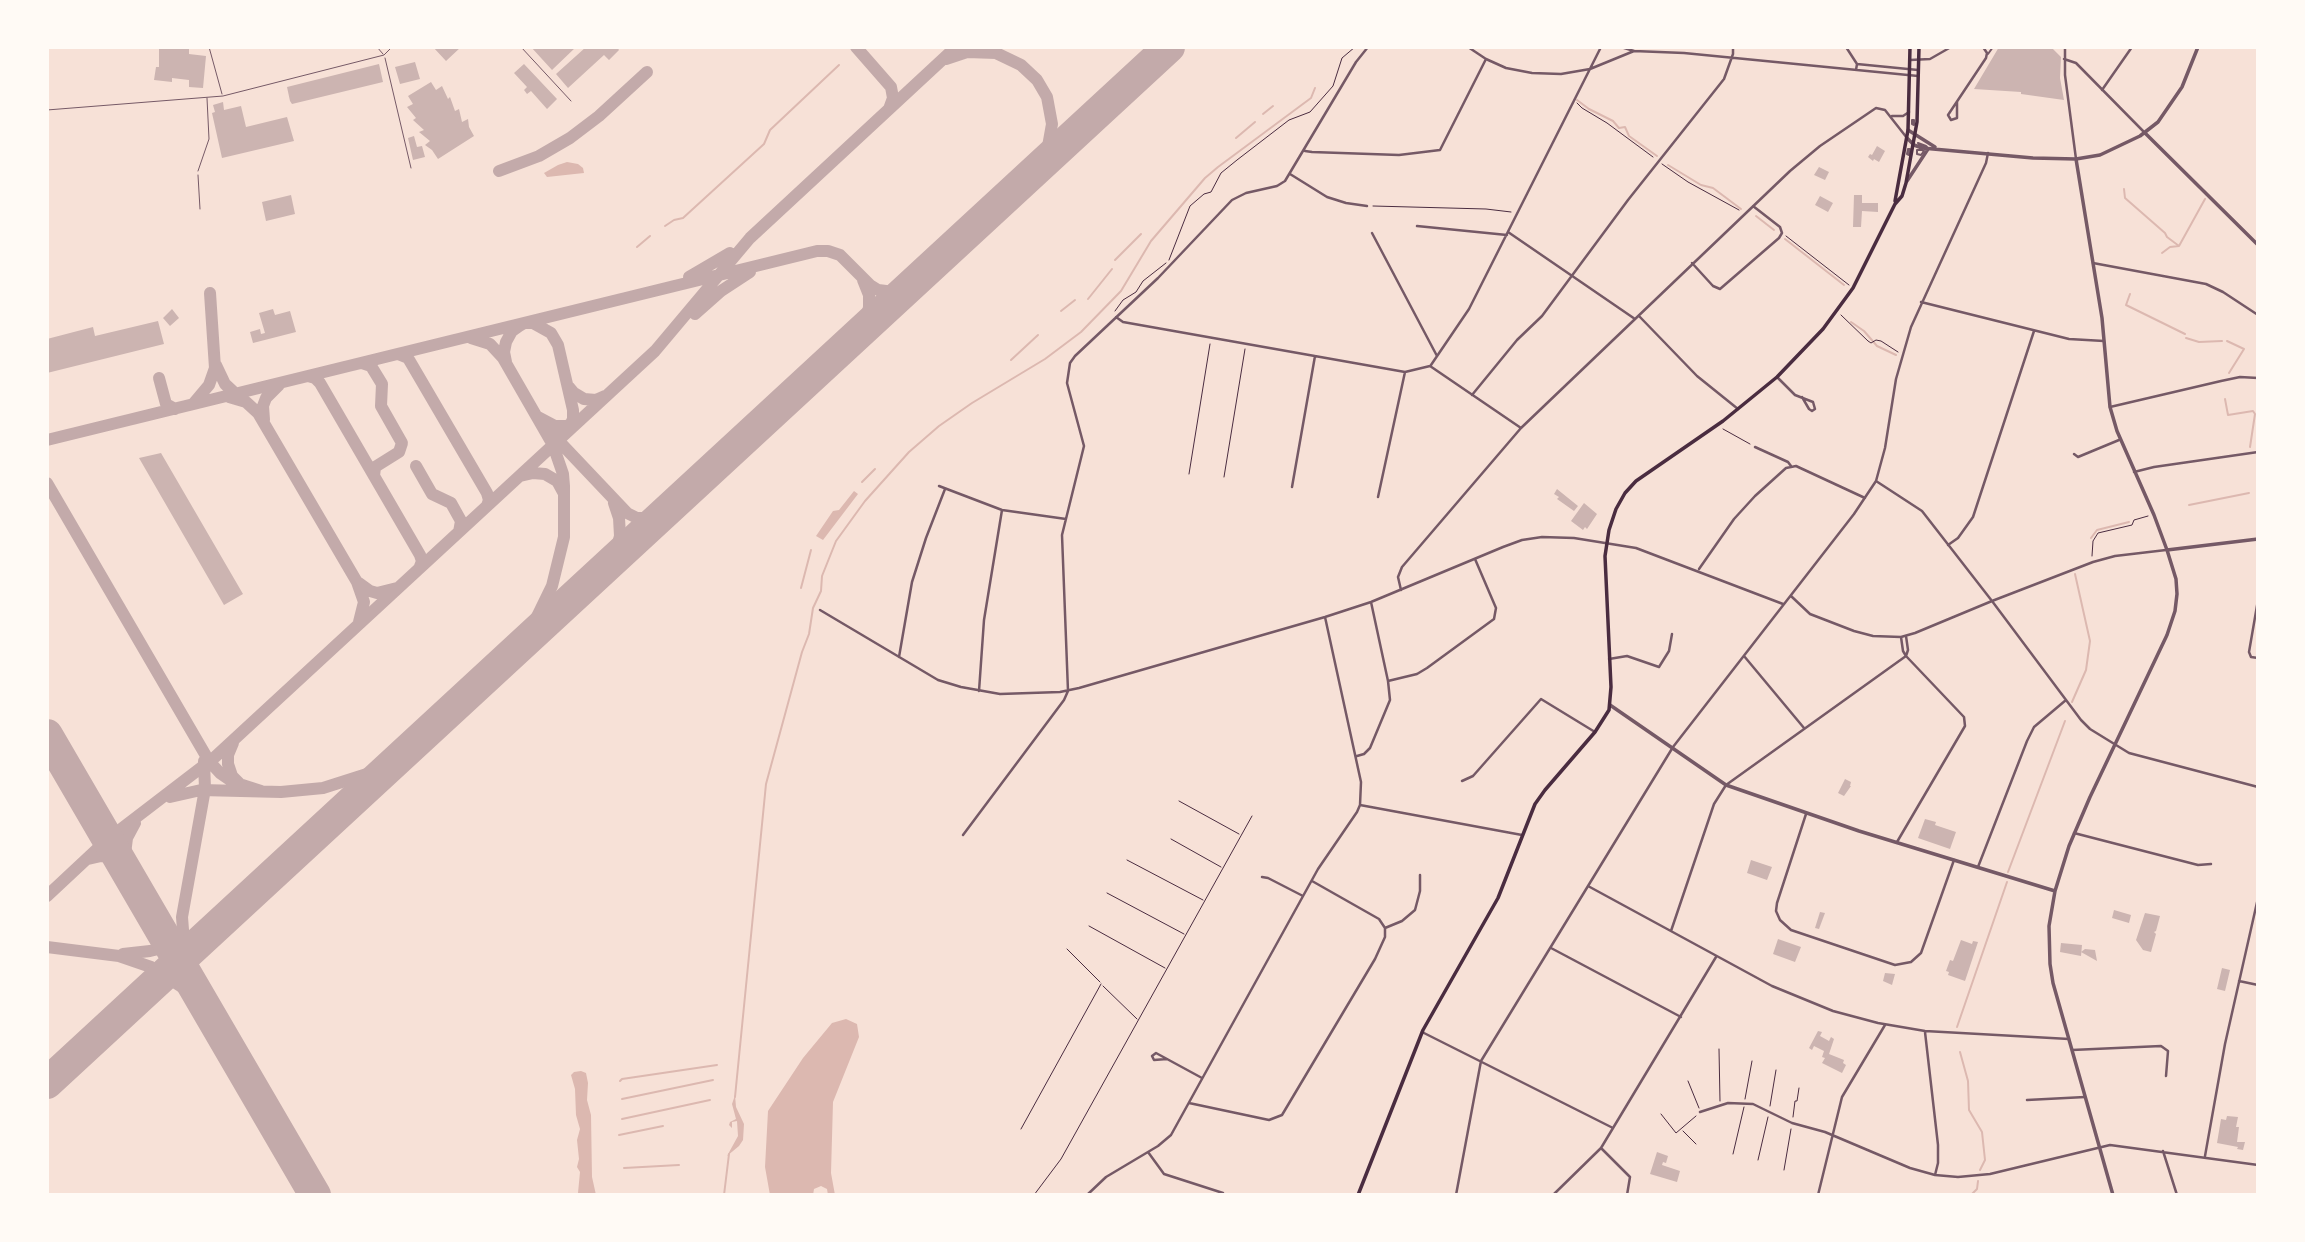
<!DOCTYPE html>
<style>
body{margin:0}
#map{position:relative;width:2305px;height:1242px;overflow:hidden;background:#f7e1d7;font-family:Poppins,sans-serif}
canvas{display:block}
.frame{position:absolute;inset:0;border:49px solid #fffaf5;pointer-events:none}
</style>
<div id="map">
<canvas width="2305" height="1242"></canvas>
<div class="frame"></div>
</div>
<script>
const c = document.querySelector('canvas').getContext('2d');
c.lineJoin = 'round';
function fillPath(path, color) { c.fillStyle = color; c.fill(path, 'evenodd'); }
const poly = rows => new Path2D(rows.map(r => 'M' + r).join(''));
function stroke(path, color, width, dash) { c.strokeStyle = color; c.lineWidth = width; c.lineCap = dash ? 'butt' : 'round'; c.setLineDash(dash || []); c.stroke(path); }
fillPath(poly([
 [567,162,578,164,583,168,584,173,547,177,544,173,558,165],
 [854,491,858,494,823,540,816,536,833,511,839,510],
 [846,1019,857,1024,859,1037,833,1102,831,1173,835,1195,828,1195,827,1189,821,1186,814,1189,813,1195,770,1195,765,1167,768,1111,803,1058,832,1023],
 [581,1071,586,1073,588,1083,587,1100,591,1115,592,1177,596,1195,579,1195,578,1193,580,1172,577,1167,579,1159,577,1140,580,1129,576,1115,575,1089,571,1075,574,1072],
 [735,1095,736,1107,744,1124,743,1140,739,1146,727,1156,738,1136,737,1121,732,1122,732,1128,729,1125,730,1122,736,1119,732,1104]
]), '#dcb8b0');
stroke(poly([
 [1577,100,1589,109,1613,121,1619,128,1625,127,1629,136,1657,156],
 [1263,114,1273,106],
 [1236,138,1255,122],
 [1668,165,1701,185,1713,188,1741,209],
 [2124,189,2125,198,2165,233,2167,237,2179,246],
 [1756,216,1774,230],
 [665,226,674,220,683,218,764,144,770,130,839,65],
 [1785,239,1844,285],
 [637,247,650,236],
 [2162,253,2170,247,2179,246,2205,199],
 [1115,260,1141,234],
 [2130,294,2126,305,2185,334],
 [1088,299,1112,269],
 [1061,311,1075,300],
 [1851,322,1864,331,1877,346,1896,355],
 [2186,338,2199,342,2222,341],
 [2227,341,2244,349,2229,373],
 [1011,360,1038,335],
 [2225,399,2228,415,2253,411,2255,414,2250,447],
 [862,482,875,469],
 [2189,505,2249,493],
 [2091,538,2097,530,2129,522],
 [801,588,811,550],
 [2072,702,2086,670,2090,641,2075,574],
 [2008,872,2065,721],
 [1957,1027,2007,882],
 [1960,1052,1968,1081,1969,1110,1982,1132,1985,1160,1980,1170],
 [620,1081,622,1079,717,1065],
 [735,1097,766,784,802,652,809,634,813,608,821,591,822,576,836,541,865,501,909,452,939,426,972,403,1045,359,1081,332,1121,291,1151,241,1205,178,1218,167,1311,98,1315,88],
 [622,1099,713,1080],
 [622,1119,710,1100],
 [619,1135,663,1126],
 [624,1168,679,1165],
 [724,1195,729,1154],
 [1971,1195,1977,1189,1978,1181]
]), '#dcb8b0', 2);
stroke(poly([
 [856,47,891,87,893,98,889,109],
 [946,59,967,52,996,53,1021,65,1037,80,1047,97,1052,124,1047,152,1035,171],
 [499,171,539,156,570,138,599,116,647,72],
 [689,277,730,253],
 [695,314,721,291,750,272],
 [859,333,866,321,869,307,869,295,863,280],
 [471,338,490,344,503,358,553,445,563,474,564,486,564,537,552,586,532,627,510,656],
 [398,354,408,358,487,493,489,500,487,506],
 [506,362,504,352,506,342,512,331,519,326,524,323,533,323,551,333,558,345,573,410,573,419,568,430],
 [362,363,371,366,382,384,381,406,402,443,399,452,375,467,374,476],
 [216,365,225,384,240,398],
 [308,376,315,378,320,383,420,555,422,561,419,569],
 [159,378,166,404,175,409],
 [569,387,574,393,584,399,596,400,605,396],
 [229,397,246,402,258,413,357,582,364,602,359,622],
 [193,404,209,385,215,368,210,293],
 [538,417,555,426,566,426,576,423],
 [264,420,263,406,266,398,279,385],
 [554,436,627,513,637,518,648,518,666,512],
 [47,440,817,251,828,251,840,255,870,285,878,290,894,292,912,285],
 [416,466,432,494,451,503,461,521,459,532],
 [520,476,533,473,545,474,557,481,563,492],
 [47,483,209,761,220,773,233,782,261,791],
 [608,565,615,554,620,536,619,518,614,503],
 [359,583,370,591,377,593,397,588],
 [233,743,228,755,228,764,232,776,239,783],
 [170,797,201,790,281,792,323,788,370,773,409,749],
 [135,823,127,838,125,854,127,868,135,884],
 [88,859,101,856,110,857,119,862,126,870],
 [47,896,108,839,215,757,655,351,750,238,956,47],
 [47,947,119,956,151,967,188,991,217,1025],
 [123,954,150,951,171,946,196,937,220,924],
 [196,991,185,956,182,917,205,789,204,761]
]), '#c3aaaa', 12);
stroke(poly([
 [47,735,315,1195],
 [47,1083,1169,47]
]), '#c3aaaa', 32);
fillPath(poly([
 [159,47,189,47,189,54,206,56,203,88,189,87,189,80,172,78,172,82,154,80,156,67,159,67],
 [433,47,461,47,446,61],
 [531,47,576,47,552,70],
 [586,47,617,47,619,50,609,60,604,55,568,88,556,74],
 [1999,47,2051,47,2061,57,2060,78,2064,100,2021,94,2021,92,1974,89],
 [415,62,420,79,400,84,395,67],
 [379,64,383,82,292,104,290,101,287,87],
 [524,64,557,99,547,109,531,91,527,94,524,90,527,87,514,73],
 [431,82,436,90,442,86,448,99,450,97,455,111,459,109,462,122,468,119,469,127,474,136,438,159,432,150,425,145,430,141,419,132,424,130,413,120,416,118,407,107,413,104,408,96],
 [223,102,224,110,241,106,246,127,287,117,294,141,222,158,212,113,215,112,213,105],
 [414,136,417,147,422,146,425,157,413,160,408,138],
 [1877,146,1885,151,1879,162,1874,159,1873,161,1868,157,1870,154,1872,155],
 [1819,167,1829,172,1825,180,1814,175],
 [291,195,295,214,266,221,262,202],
 [1854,195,1862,195,1862,203,1878,203,1878,212,1862,211,1861,227,1853,227],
 [1820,196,1833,203,1828,212,1815,205],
 [172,309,179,318,170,326,163,318],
 [273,309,275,315,290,311,296,332,253,343,250,332,260,329,261,334,265,333,259,313],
 [158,321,164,344,47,373,47,339,93,327,95,336],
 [161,453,243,594,224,605,139,458],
 [1557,489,1578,506,1574,511,1557,499,1559,497,1554,494],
 [1584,503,1597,514,1587,529,1585,527,1583,530,1571,521],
 [1845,779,1851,782,1850,786,1851,786,1844,796,1838,793],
 [1925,819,1936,822,1935,825,1956,832,1950,849,1918,838],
 [1751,860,1772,867,1767,880,1747,873],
 [2114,910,2131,915,2129,923,2112,918],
 [1820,912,1825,913,1819,929,1815,928],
 [2145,913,2160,916,2156,931,2154,932,2156,934,2151,952,2143,950,2136,940],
 [1778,939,1801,947,1795,962,1773,954],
 [1961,940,1972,944,1973,941,1978,942,1965,981,1948,975,1949,972,1946,971,1950,960,1953,961],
 [2061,943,2082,945,2081,956,2060,952],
 [2085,949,2095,950,2097,961,2081,952],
 [2222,968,2230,970,2225,991,2217,989],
 [1885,973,1895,974,1892,985,1883,981],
 [1818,1031,1822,1032,1820,1036,1829,1041,1831,1037,1834,1039,1829,1054,1844,1060,1843,1063,1846,1065,1842,1073,1822,1063,1825,1058,1822,1057,1824,1051,1814,1046,1812,1050,1809,1048],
 [2227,1116,2238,1117,2236,1127,2239,1127,2237,1142,2245,1142,2243,1150,2237,1149,2238,1147,2217,1143,2221,1119,2226,1120],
 [1657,1152,1668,1156,1666,1163,1663,1162,1662,1165,1680,1171,1677,1182,1650,1174]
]), '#ccb4b1');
stroke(poly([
 [1577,103,1582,108,1607,123,1653,157],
 [1662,164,1688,182,1739,210],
 [1373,206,1486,209,1511,212],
 [1786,236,1849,285],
 [1169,260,1190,206,1204,194,1211,192,1221,173,1237,160,1289,120,1310,112,1333,86,1342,58,1355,47],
 [1115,311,1123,300,1136,292,1143,281,1166,263],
 [1841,315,1868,341,1871,343,1876,340,1881,341,1898,352],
 [1723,429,1750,444],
 [1189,474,1210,344],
 [1224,477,1245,349],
 [2092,556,2093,541,2098,533,2132,525,2134,520,2148,516],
 [1179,801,1239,834],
 [1171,839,1221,867],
 [1127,860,1203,900],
 [1107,893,1184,934],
 [1089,926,1165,968],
 [1067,949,1100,982],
 [1103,986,1137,1019],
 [1719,1049,1720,1101],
 [1688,1081,1699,1108],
 [1745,1099,1752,1061],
 [1770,1106,1776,1070],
 [1661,1114,1676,1133,1696,1116],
 [1793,1117,1795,1101,1797,1101,1799,1088],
 [1021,1129,1101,984],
 [1683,1131,1696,1144],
 [1733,1154,1744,1107],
 [1758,1160,1768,1117],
 [1784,1170,1791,1129],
 [1034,1195,1061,1159,1252,816]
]), '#4a2c40', 1);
stroke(poly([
 [209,47,222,94],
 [377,47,383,54],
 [521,47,571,101],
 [632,47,633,48],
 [385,58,411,168],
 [47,110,223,96,384,55,392,47],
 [198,171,209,139,207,98],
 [198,175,200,209]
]), '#755966', 1);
stroke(poly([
 [1988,54,1993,47],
 [1912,120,1914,120,1914,125,1912,124,1912,120],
 [1918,143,1926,146,1927,147,1919,145,1918,143],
 [1908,149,1910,149,1909,155,1907,154,1908,149],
 [1917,150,1922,150,1924,151,1921,155,1917,154,1917,150]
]), '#755966', 2);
stroke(poly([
 [1468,47,1486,59,1506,68,1532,73,1561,74,1590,69,1634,51,1684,53,1918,76],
 [1621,47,1634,51],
 [1846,47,1857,64,1856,70],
 [2065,47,2065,75,2076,159],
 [2064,59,2076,63,2145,133],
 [1910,60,1930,59,1951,47],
 [1857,64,1918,70],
 [2102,90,2132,47],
 [1957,102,1957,118,1951,120,1948,115,1986,58,1987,53,1983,47],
 [1892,116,1903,116,1909,112],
 [1305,151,1312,152,1399,155,1440,150,1486,59],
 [1290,174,1327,197,1346,203,1367,206],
 [1417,226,1507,235],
 [1508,232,1635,319],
 [1372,233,1437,356],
 [1692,263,1713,286,1720,289,1779,238,1782,233,1780,227,1753,206],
 [2093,263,2206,284,2223,292,2258,315],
 [1921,302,2069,339,2104,341],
 [1639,316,1697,376,1738,409],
 [1116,317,1123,322,1405,372,1430,366,1521,428],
 [1431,365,1469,309,1601,47],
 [1777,377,1795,395,1813,402,1815,409,1812,411,1809,409,1802,397],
 [1472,395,1517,340,1542,316,1628,200,1724,79,1733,54,1733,47],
 [2110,407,2221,381,2240,377,2258,378],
 [1755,447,1788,462,1791,466],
 [2074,454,2078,457,2119,440],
 [2134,472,2154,467,2258,452],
 [1876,481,1922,511,1992,601,2081,720,2090,729,2129,753,2258,787],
 [939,486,1002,510,1066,519],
 [1292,487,1315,356],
 [1378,497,1405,372],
 [1948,545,1958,538,1973,517,2034,331],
 [1699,569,1734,519,1755,496,1786,468,1796,466,1865,498],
 [1401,590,1398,577,1402,567,1521,428,1790,171,1820,146,1876,108,1885,110,1907,138],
 [1791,596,1810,614,1854,631,1873,636,1901,637,1915,633,1992,601,2093,562,2115,556,2166,550],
 [2258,600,2249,652,2251,657,2258,658],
 [820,610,938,680,961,687,1000,694,1060,692,1079,688,1325,617,1371,602,1503,547,1522,540,1542,537,1574,538,1636,548,1783,604],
 [1744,656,1804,728],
 [1906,656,1908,650,1906,636],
 [899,657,912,582,926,538,945,489],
 [1609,659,1627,656,1659,667,1669,651,1672,634],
 [1388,681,1417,674,1427,668,1494,619,1496,608,1475,559],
 [979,691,984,620,1002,510],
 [1357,756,1364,754,1370,748,1390,700,1388,681,1371,602],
 [1462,781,1473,776,1541,699,1595,732],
 [1360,805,1522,835],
 [1806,814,1777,903,1776,911,1780,920,1791,930,1895,965,1911,962,1921,953,1954,860],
 [2074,833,2198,865,2211,864],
 [963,835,1064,700,1068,691,1062,535,1084,446,1067,383,1070,363,1075,356,1158,278,1232,200,1246,193,1277,186,1285,181,1356,62,1368,47],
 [1897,842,1965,726,1964,717,1906,656,1903,651,1901,637],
 [1978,867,2027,741,2034,727,2066,700],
 [1262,877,1268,878,1303,896],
 [1588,886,1772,986,1833,1011,1878,1023,1925,1031,2069,1039],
 [1385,928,1402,921,1415,910,1420,891,1420,875],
 [1671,931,1714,804,1726,785,1906,656],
 [1551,948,1681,1017],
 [2239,981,2258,985],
 [1422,1032,1613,1128],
 [1925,1032,1938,1145,1938,1163,1935,1175],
 [2072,1050,2161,1046,2168,1051,2166,1076],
 [1167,1059,1154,1060,1152,1056,1156,1053,1202,1078],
 [2027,1100,2085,1097],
 [1189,1103,1269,1120,1282,1115,1375,959,1385,937,1385,928,1379,919,1312,881],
 [1700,1112,1728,1103,1753,1104,1792,1123,1825,1132,1910,1168,1935,1175,1958,1177,1990,1174,2110,1145,2258,1165],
 [1601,1148,1630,1177,1627,1195],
 [2163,1151,2177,1195],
 [1148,1152,1164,1174,1223,1193],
 [2205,1156,2225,1044,2258,898],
 [1087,1195,1106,1177,1158,1146,1171,1135,1318,869,1357,812,1360,805,1361,782,1325,617],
 [1456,1195,1481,1061,1673,747,1854,514,1876,481,1885,448,1896,379,1911,327,1986,163,1988,153],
 [1553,1195,1601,1148,1716,957],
 [1818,1195,1842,1097,1885,1025]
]), '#755966', 2.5);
stroke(poly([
 [1908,130,1935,147],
 [2145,133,2258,245],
 [1907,138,1914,145,1922,148,2033,158,2076,159,2100,155,2140,136,2158,122,2182,87,2198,47],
 [2076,159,2102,318,2110,407,2117,431,2154,515,2167,550,2176,579,2177,594,2175,611,2167,635,2090,797,2069,846,2055,891,2049,926,2050,964,2053,983,2113,1195],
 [1907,181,1928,149],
 [2167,550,2258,539],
 [1610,705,1726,785,1859,831,2055,891]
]), '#755966', 3.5);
stroke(poly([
 [1895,201,1908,130,1910,47],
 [1358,1195,1423,1030,1498,898,1535,804,1545,790,1595,732,1609,710,1611,687,1605,556,1609,530,1616,509,1625,493,1636,481,1723,421,1777,377,1823,329,1853,288,1895,204,1902,196,1906,183,1917,122,1919,47]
]), '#4a2c40', 3.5);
</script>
